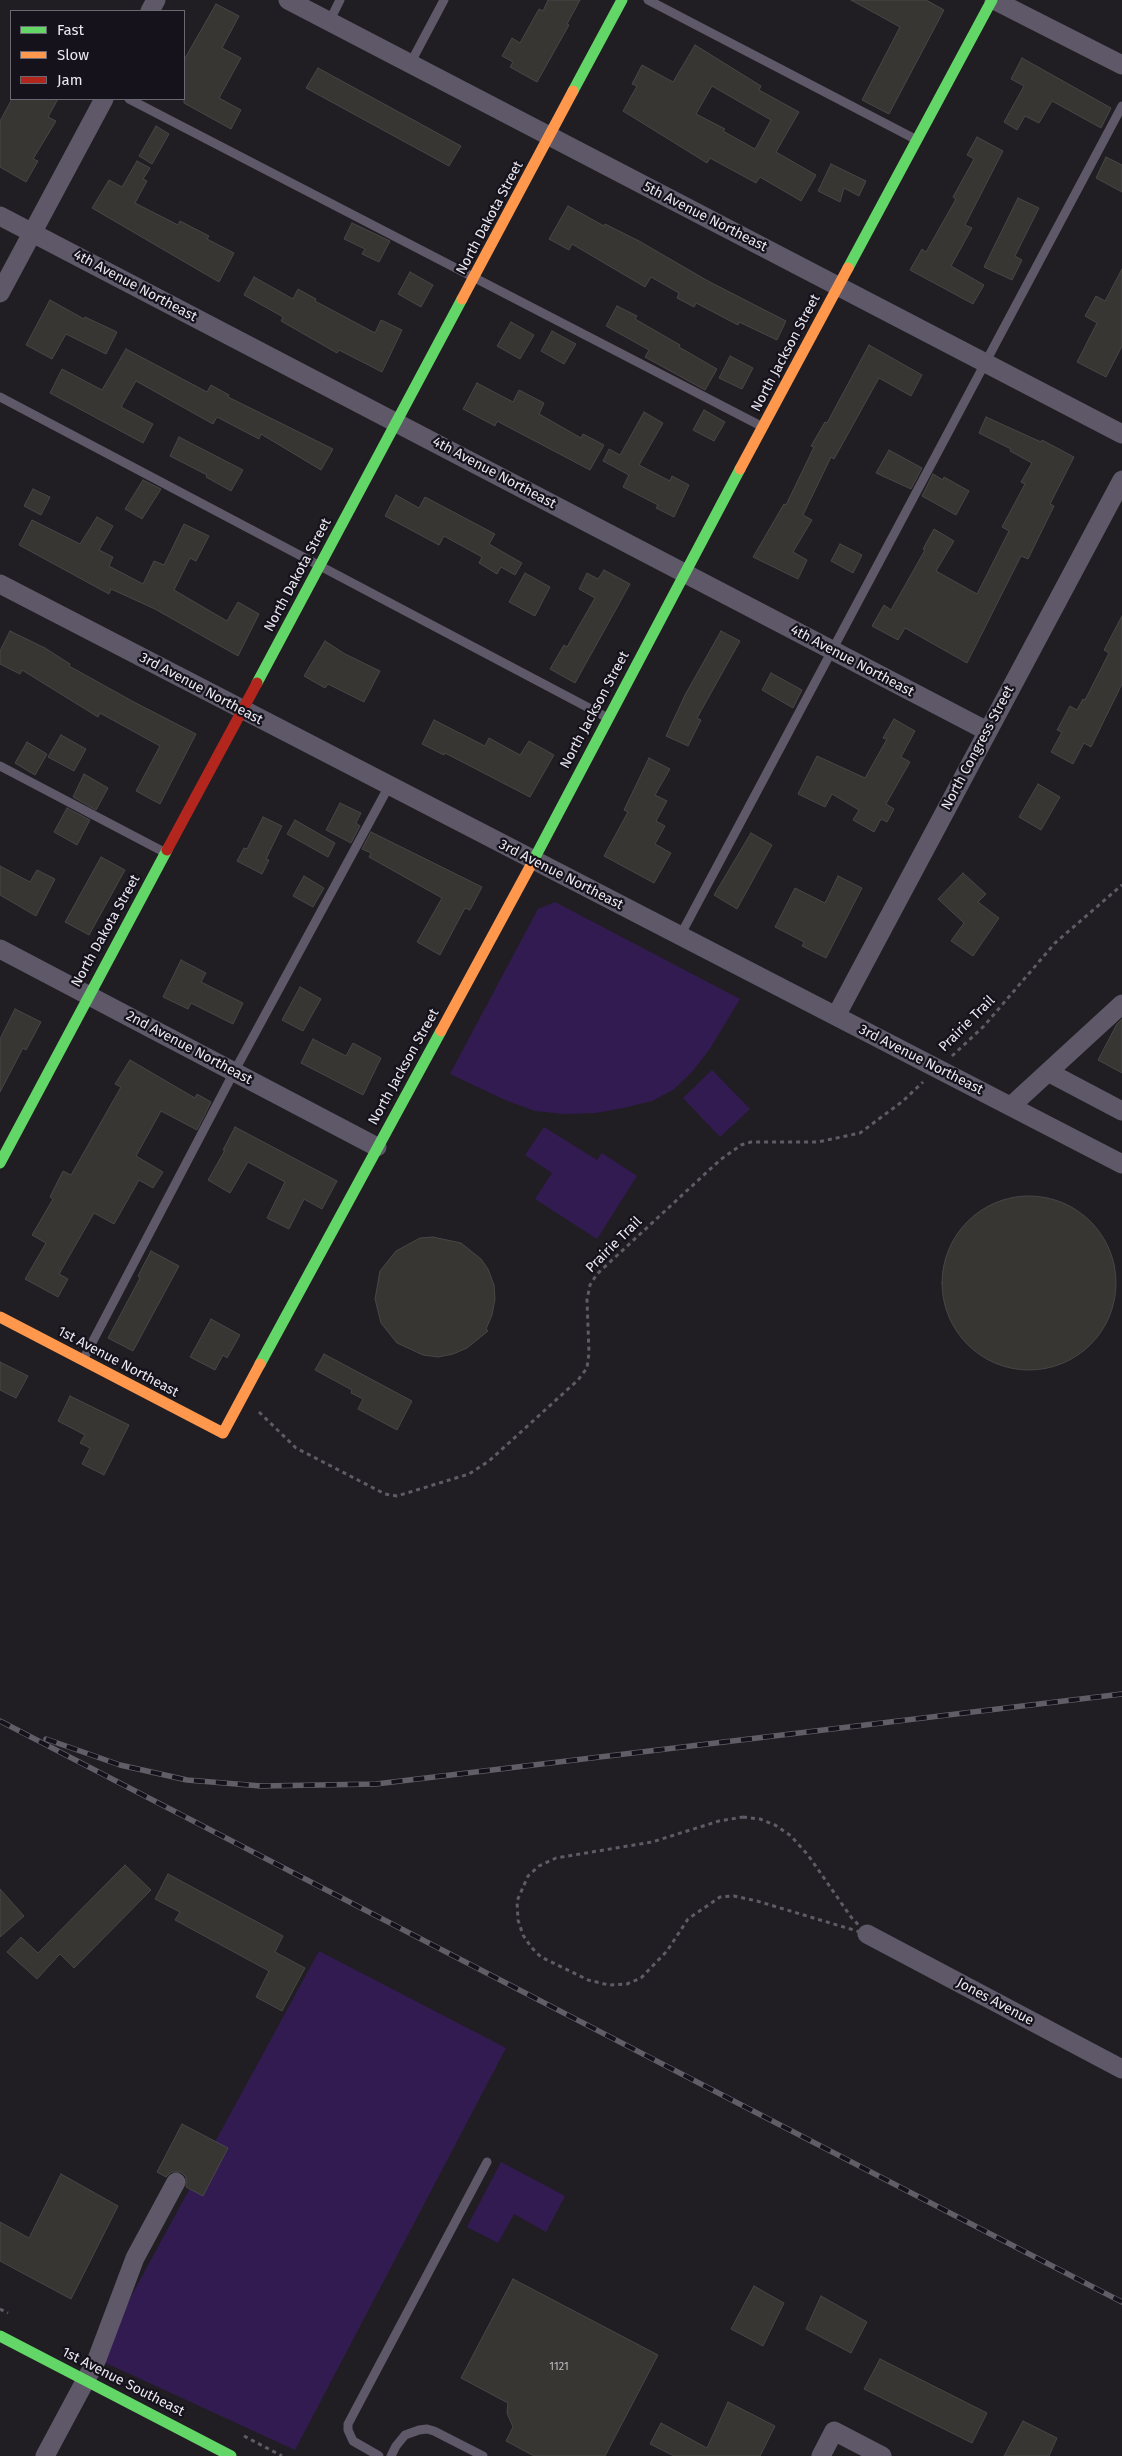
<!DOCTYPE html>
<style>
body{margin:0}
#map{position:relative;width:1122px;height:2456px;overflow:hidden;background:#201e23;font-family:"Fira Sans",sans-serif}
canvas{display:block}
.legend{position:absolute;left:10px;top:10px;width:175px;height:90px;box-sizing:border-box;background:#15121c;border:1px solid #6a6871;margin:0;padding:6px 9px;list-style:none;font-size:15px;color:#eae8f0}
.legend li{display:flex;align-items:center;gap:10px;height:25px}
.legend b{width:25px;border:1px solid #6a6871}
</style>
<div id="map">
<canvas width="1122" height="2456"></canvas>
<ul class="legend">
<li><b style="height:6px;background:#63d668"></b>Fast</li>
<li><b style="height:6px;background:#ff974d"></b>Slow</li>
<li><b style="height:6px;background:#b3261e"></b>Jam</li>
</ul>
</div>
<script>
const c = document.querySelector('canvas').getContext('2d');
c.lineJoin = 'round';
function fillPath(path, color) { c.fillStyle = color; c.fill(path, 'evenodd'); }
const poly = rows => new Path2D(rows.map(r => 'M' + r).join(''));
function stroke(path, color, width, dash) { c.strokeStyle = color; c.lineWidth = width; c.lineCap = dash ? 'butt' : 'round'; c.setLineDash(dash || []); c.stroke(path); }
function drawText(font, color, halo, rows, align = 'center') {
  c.font = font + ' "Fira Sans",sans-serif'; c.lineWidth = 4.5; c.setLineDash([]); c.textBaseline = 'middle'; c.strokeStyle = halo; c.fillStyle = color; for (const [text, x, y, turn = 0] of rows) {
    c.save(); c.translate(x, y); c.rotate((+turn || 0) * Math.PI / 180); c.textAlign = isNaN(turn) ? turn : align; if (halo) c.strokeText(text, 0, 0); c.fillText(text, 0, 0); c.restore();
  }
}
fillPath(poly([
 [555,902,740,999,709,1050,692,1072,673,1090,652,1101,623,1108,596,1113,564,1114,535,1111,505,1100,450,1074,538,909],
 [712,1070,750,1109,720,1137,683,1098],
 [544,1127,597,1160,602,1153,637,1176,597,1239,535,1199,552,1173,525,1155],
 [319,1951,506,2048,295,2450,97,2359],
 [501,2162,565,2196,546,2232,514,2214,498,2243,467,2227]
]), '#321b51');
const building = poly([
 [548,0,580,0,567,24,569,25,537,82,510,67,513,62,502,56,512,38,520,43,539,9,543,11,548,0],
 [851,0,926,0,944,10,889,114,862,100,900,27,851,0],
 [216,4,239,16,222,48,241,58,219,98,241,110,231,129,184,103,184,60,216,4],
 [695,45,761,86,759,90,799,112,776,152,816,175,801,201,760,177,756,183,710,158,707,163,623,111,637,86,632,84,642,65,673,82,695,45],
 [712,86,771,120,755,149,723,131,725,129,696,114,712,86],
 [1022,58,1111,108,1101,128,1052,101,1039,123,1025,116,1017,130,1004,122,1024,86,1011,79,1022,58],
 [318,68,461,146,449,166,306,88,318,68],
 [12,99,58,99,48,117,56,121,33,159,38,161,26,182,0,167,0,121,12,99],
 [156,126,169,134,152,164,139,156,156,126],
 [977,137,1003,151,965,225,972,228,951,266,984,285,973,304,910,270,922,249,926,252,956,199,953,197,974,159,967,155,977,137],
 [1106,157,1122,165,1122,192,1096,178,1106,157],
 [137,161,150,168,143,179,147,181,135,203,178,225,180,221,209,236,207,239,234,253,219,282,92,208,109,180,122,187,137,161],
 [831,164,866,181,859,196,844,188,840,202,818,191,831,164],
 [1018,198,1039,208,1015,256,1022,260,1012,280,984,267,1018,198],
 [568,206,604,226,605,224,639,241,708,281,786,321,777,340,739,322,738,325,696,303,694,307,677,298,679,293,651,277,645,287,572,244,569,250,549,239,568,206],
 [352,223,390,241,379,262,362,254,365,249,344,239,352,223],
 [1122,269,1122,346,1106,377,1077,362,1097,323,1085,316,1096,296,1105,301,1122,269],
 [410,272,433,285,421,307,398,294,410,272],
 [254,277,293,299,298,289,316,299,315,301,375,333,381,320,402,330,382,372,339,350,337,353,281,321,283,317,244,295,254,277],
 [50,300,84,319,85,317,117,332,106,354,66,334,52,359,26,345,50,300],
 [617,306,637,316,635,319,680,345,679,347,717,369,705,390,645,357,649,350,606,326,617,306],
 [511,322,534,335,520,359,497,346,511,322],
 [552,331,576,344,564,364,541,351,552,331],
 [869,345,922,375,911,396,879,378,834,459,831,457,803,515,812,520,793,552,807,560,798,579,753,557,784,504,786,505,814,447,811,446,825,422,827,423,869,345],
 [126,349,207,392,211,385,229,395,228,397,333,449,321,470,261,434,259,439,217,417,213,424,136,381,121,407,153,424,143,443,50,393,62,369,102,390,126,349],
 [730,356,753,368,742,389,719,378,730,356],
 [477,383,513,402,519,390,544,403,539,414,581,438,583,434,604,445,590,470,497,421,495,426,463,409,477,383],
 [704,410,725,422,714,441,693,430,704,410],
 [644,412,663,423,639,465,670,481,672,476,689,485,674,517,656,508,658,505,623,487,629,475,603,461,609,449,620,455,644,412],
 [986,417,1041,442,1042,440,1074,457,1050,504,1054,506,1028,559,1021,556,967,663,905,628,898,640,872,626,884,605,891,610,925,550,923,549,934,529,954,541,936,571,977,594,1009,531,1002,527,1025,484,1021,482,1032,463,1010,451,1011,449,979,433,986,417],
 [179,437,243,470,231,491,206,477,207,475,170,456,179,437],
 [889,450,922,468,911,489,876,473,889,450],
 [933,474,943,480,944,477,969,491,956,515,922,496,933,474],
 [143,480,161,489,142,519,125,509,143,480],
 [33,489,50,497,41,515,24,506,33,489],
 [396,495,419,508,425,497,495,534,489,544,522,563,515,575,501,567,497,574,479,563,482,557,444,536,439,545,385,516,396,495],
 [97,517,113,526,99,550,113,557,109,566,143,584,154,561,164,565,184,524,209,536,196,561,190,558,174,590,227,621,238,602,259,614,238,656,155,609,111,589,109,594,19,545,32,520,80,544,97,517],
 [840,544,862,555,853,573,831,561,840,544],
 [604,570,630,584,575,683,550,669,564,645,567,647,595,598,579,589,587,573,598,579,604,570],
 [525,573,550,587,535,616,509,602,525,573],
 [1122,616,1122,684,1091,747,1084,743,1073,764,1051,752,1062,732,1057,730,1070,706,1077,710,1083,699,1085,700,1109,653,1104,650,1122,616],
 [10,631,45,648,70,664,69,666,132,701,196,734,160,804,136,791,160,746,100,713,98,717,22,670,20,674,0,664,0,651,10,631],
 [721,631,740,641,697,718,701,720,688,746,666,736,685,695,721,631],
 [325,641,345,654,380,671,364,702,328,684,325,688,304,676,325,641],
 [771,673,802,690,793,708,762,690,771,673],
 [894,719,915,731,901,757,910,762,886,804,894,809,887,822,881,819,874,832,853,820,859,810,832,794,825,807,798,794,817,756,865,778,887,739,883,738,894,719],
 [434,720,485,746,489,738,520,755,529,741,554,755,530,797,445,753,444,755,422,744,434,720],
 [61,735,86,749,74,771,48,757,61,735],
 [27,742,47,754,35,775,15,763,27,742],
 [649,758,670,769,655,795,667,801,656,821,665,826,655,844,671,853,654,883,604,856,628,812,624,810,649,758],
 [84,774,108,788,96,810,73,797,84,774],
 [1038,784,1060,797,1041,830,1019,817,1038,784],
 [340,803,361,813,356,823,360,826,351,843,326,830,340,803],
 [67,808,90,820,77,845,54,832,67,808],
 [263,817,282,826,266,859,269,860,262,874,237,861,244,848,247,849,263,817],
 [295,820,335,843,328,857,287,834,295,820],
 [371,832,482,887,470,910,465,908,440,955,417,942,442,898,369,857,371,853,362,849,371,832],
 [751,833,772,845,737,909,714,895,751,833],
 [101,857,125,870,89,935,65,922,101,857],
 [0,866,30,882,37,870,55,879,36,916,0,895,0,866],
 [963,873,986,894,978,902,999,918,973,956,951,941,964,923,938,899,963,873],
 [304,876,324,888,313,907,293,896,304,876],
 [838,876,862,888,826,958,802,946,804,942,775,927,795,888,825,903,838,876],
 [181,960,206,973,201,982,243,1003,233,1024,191,1003,188,1009,163,997,181,960],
 [300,987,321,999,303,1031,282,1020,300,987],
 [15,1009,41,1022,26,1050,23,1048,0,1092,0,1039,15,1009],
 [1122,1019,1122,1073,1098,1060,1117,1024,1122,1019],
 [313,1039,346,1056,353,1043,381,1058,363,1095,301,1063,313,1039],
 [130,1060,195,1098,197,1094,211,1102,197,1130,161,1111,136,1156,163,1172,153,1188,139,1180,114,1224,94,1213,59,1274,68,1279,58,1297,25,1279,46,1243,32,1235,53,1199,50,1197,63,1171,71,1175,121,1087,115,1084,130,1060],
 [235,1127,337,1181,322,1209,304,1199,289,1229,267,1218,285,1182,248,1162,230,1193,208,1180,225,1150,223,1150,235,1127],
 '942 1283a87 87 0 1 1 174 0a87 87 0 1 1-174 0Z',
 [433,1237,461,1243,481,1259,488,1269,494,1285,495,1299,492,1315,486,1329,488,1331,467,1348,453,1354,438,1357,423,1355,397,1343,381,1323,375,1299,380,1271,396,1251,420,1238,433,1237],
 [151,1251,179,1266,133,1351,108,1338,140,1278,138,1276,151,1251],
 [211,1319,240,1335,227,1358,223,1355,215,1370,190,1357,211,1319],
 [324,1354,412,1401,397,1430,358,1409,363,1399,351,1393,352,1390,315,1370,324,1354],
 [0,1362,28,1376,16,1398,0,1390,0,1362],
 [70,1396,129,1425,104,1475,82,1464,90,1448,80,1443,85,1435,58,1421,70,1396],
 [125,1865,151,1890,74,1968,60,1954,37,1979,7,1952,21,1937,38,1953,125,1865],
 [168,1874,283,1936,275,1952,305,1968,282,2011,256,1997,269,1971,175,1920,180,1912,155,1899,168,1874],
 [0,1889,24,1916,0,1937,0,1889],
 [182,2124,228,2148,203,2196,186,2187,186,2177,181,2172,171,2172,166,2177,157,2172,182,2124],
 [61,2174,118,2206,71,2299,0,2261,0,2222,29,2238,61,2174],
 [513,2279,658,2355,605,2456,534,2456,506,2441,513,2427,507,2413,508,2403,461,2378,513,2279],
 [754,2286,784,2303,763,2346,731,2329,754,2286],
 [821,2296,867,2322,851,2353,806,2329,821,2296],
 [880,2359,987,2413,972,2443,864,2389,880,2359],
 [728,2402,775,2426,760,2456,674,2456,650,2444,661,2423,707,2448,728,2402],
 [1023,2421,1057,2438,1049,2456,1004,2456,1023,2421]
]);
fillPath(building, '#373633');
stroke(building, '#484746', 1);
stroke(poly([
 [952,1056,984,1026,1055,943,1122,885],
 [259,1412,296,1448,385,1494,397,1496,469,1474,489,1461,578,1380,587,1368,589,1353,587,1300,590,1285,597,1274,720,1160,741,1145,751,1142,818,1142,860,1133,903,1101,923,1082],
 [743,1817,760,1819,775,1825,791,1836,808,1855,851,1917,867,1934,757,1901,734,1896,720,1897,688,1919,667,1951,641,1978,627,1984,609,1985,588,1980,541,1957,531,1947,523,1935,518,1920,517,1901,528,1876,539,1866,556,1858,652,1842,719,1821,743,1817],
 [0,2309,8,2313],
 [244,2436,282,2456]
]), '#605b66', 3, [4, 4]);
stroke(poly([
 [648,0,915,139],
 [329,22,340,0],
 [410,64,444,0],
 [129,99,761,426],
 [0,397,606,717],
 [0,766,164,852],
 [680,936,1122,106],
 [84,1358,234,1072,389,786],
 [379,2456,353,2441,348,2430,348,2424,487,2162],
 [391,2456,396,2446,405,2435,419,2430,427,2429,434,2431,483,2456]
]), '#5e5868', 9);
stroke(poly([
 [288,0,1122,434],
 [994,0,1122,65],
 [150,11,156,0],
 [0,216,987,731],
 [0,293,104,99],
 [0,584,1122,1164],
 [0,949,377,1147],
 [836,1016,1122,480],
 [1048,1072,1122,1111],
 [1011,1106,1122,1004],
 [867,1934,1122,2069],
 [45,2456,97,2359,135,2258,176,2182],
 [821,2456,834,2431,882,2456]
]), '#5e5868', 19);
stroke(poly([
 [573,91,622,0],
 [848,268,992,0],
 [257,683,462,299],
 [532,863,740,469],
 [0,1163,167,850],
 [260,1364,441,1031],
 [0,2336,231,2456]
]), '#63d668', 11);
stroke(poly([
 [462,299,573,91],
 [740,469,848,268],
 [441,1031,532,863],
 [0,1317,223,1433,260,1364]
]), '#ff974d', 11);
stroke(poly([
 [167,850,257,683]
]), '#b3261e', 11);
const rail = poly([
 [0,1721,1122,2302],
 [46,1739,120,1765,187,1780,261,1786,376,1784,1122,1694]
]);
stroke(rail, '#615e67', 5.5);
stroke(rail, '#15121c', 4, [11]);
drawText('11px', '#bdbcc1', null, [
 ["1121",559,2367]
]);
drawText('14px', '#eae8f0', '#15121c', [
 ["5th Avenue Northeast",705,217,27],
 ["North Dakota Street",490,218,-62],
 ["4th Avenue Northeast",135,286,28],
 ["North Jackson Street",786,353,-62],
 ["4th Avenue Northeast",494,473,28],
 ["North Dakota Street",298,575,-62],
 ["4th Avenue Northeast",852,661,28],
 ["3rd Avenue Northeast",201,689,28],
 ["North Jackson Street",595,710,-62],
 ["North Congress Street",978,748,-62],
 ["3rd Avenue Northeast",561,875,27],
 ["North Dakota Street",106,931,-61],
 ["Prairie Trail",967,1024,-45],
 ["2nd Avenue Northeast",189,1048,28],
 ["3rd Avenue Northeast",921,1060,27],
 ["North Jackson Street",404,1067,-61],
 ["Prairie Trail",614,1245,-45],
 ["1st Avenue Northeast",118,1362,28],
 ["Jones Avenue",995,2002,28],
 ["1st Avenue Southeast",123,2382,27]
]);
</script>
